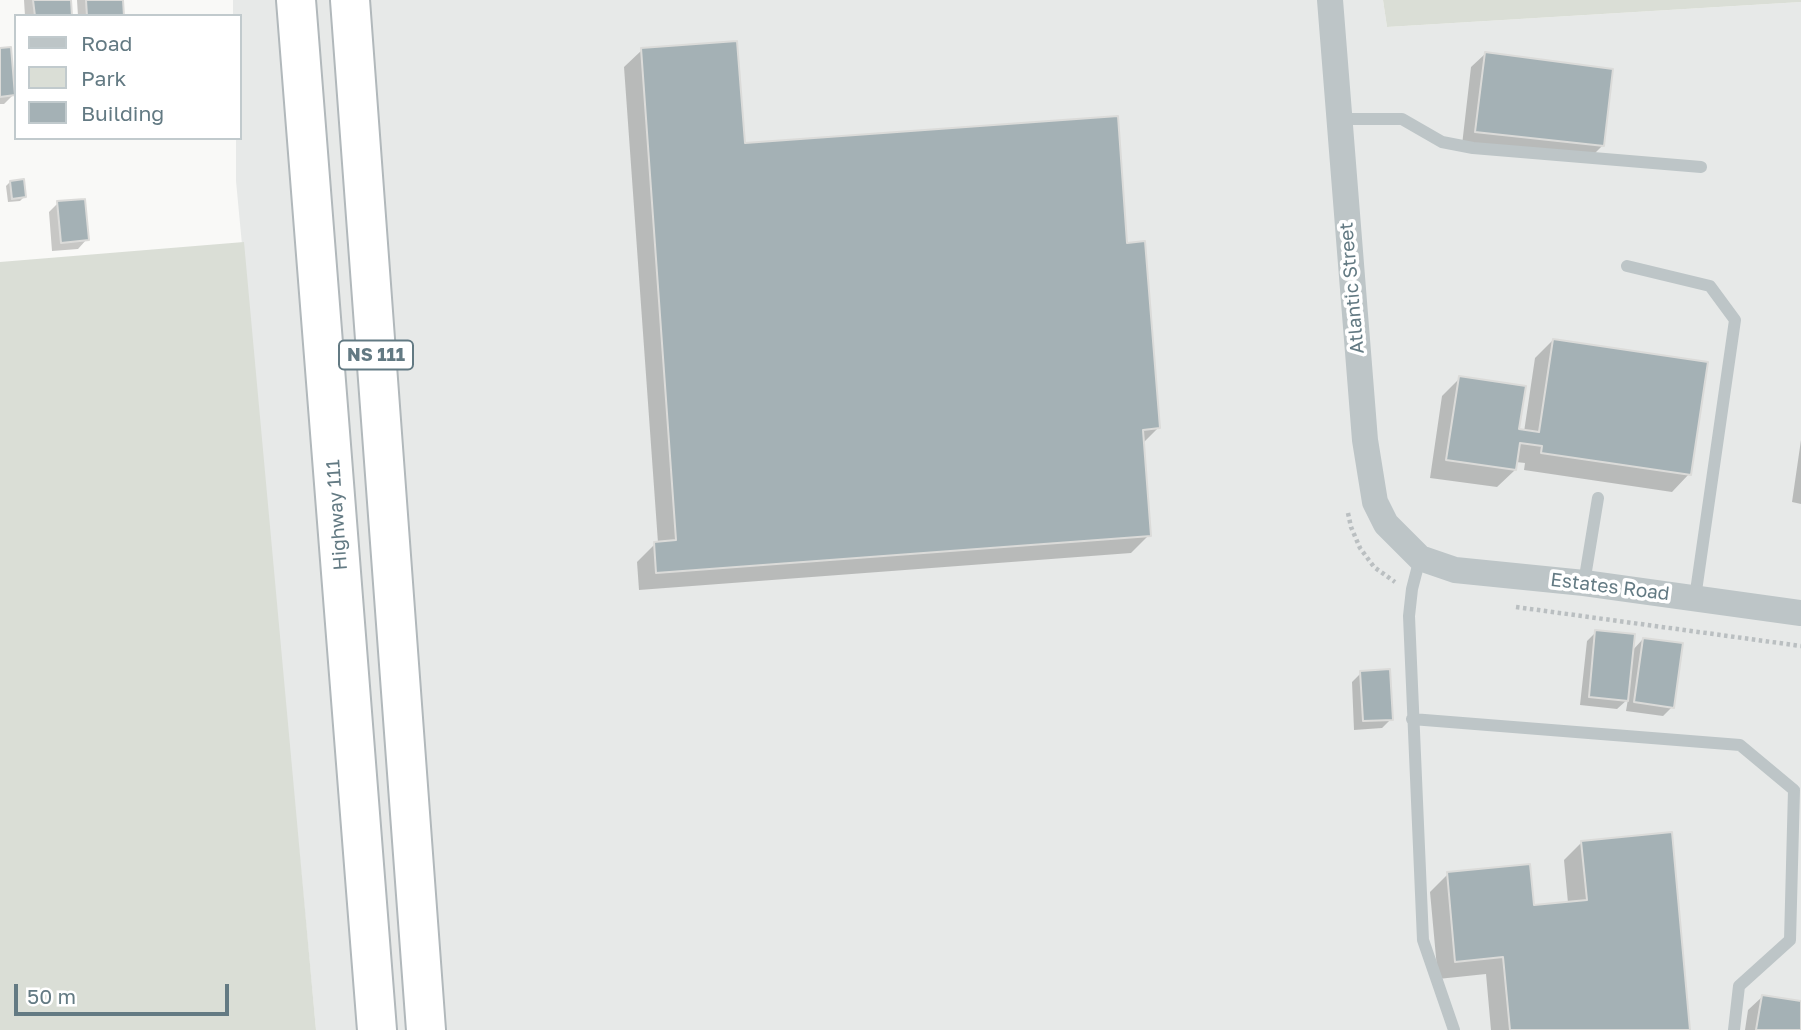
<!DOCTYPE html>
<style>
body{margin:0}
#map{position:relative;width:1801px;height:1030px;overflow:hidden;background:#f9f9f7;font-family:"Golos Text",sans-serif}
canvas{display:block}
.legend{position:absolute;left:14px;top:14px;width:228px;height:126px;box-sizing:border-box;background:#fff;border:2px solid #c1cacd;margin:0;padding:9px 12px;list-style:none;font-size:21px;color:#637a83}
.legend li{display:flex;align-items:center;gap:14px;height:35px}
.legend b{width:35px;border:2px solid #c1cacd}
.scale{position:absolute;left:14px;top:984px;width:215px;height:32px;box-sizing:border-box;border:4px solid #637a83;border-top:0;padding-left:9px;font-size:21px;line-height:24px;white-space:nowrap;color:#637a83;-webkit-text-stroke:5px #fff;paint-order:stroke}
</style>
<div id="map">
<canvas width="1801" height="1030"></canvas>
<ul class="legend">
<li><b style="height:9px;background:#bdc5c7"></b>Road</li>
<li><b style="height:19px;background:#daded6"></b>Park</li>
<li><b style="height:19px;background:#a4b1b5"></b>Building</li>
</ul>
<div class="scale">50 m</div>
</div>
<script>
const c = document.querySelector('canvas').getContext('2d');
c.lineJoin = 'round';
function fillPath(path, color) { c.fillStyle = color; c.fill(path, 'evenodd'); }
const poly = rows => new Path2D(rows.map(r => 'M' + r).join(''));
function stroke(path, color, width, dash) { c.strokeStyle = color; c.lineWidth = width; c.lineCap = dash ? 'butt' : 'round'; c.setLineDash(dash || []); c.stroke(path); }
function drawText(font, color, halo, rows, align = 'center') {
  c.font = font + ' "Golos Text",sans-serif'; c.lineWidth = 7; c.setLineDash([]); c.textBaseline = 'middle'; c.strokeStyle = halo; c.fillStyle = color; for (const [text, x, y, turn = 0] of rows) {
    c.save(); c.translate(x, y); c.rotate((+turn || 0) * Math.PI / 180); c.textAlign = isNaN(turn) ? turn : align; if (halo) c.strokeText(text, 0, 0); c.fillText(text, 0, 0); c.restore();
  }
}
fillPath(poly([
 [233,0,1383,0,1387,27,1801,2,1801,1030,316,1030,236,181,236,138,240,138,240,16,233,16]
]), '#e7e9e8');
fillPath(poly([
 [1383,0,1801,0,1801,2,1387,27],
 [244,242,316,1030,0,1030,0,262]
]), '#daded6');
fillPath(poly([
 [24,0,69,0,71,16,25,16],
 [77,0,121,0,122,16,78,16],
 [0,50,13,95,4,104,0,104],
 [642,50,744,145,1125,245,1158,428,1143,443,1149,535,1131,553,639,590,637,562,655,544,658,543,624,67],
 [1485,54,1603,145,1589,159,1462,145,1471,67],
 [10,182,24,197,20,201,8,202,6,186],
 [58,203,87,239,78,249,52,251,49,212],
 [1553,340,1689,474,1672,492,1524,470,1525,463,1516,462,1515,470,1497,487,1430,478,1442,396,1460,378,1517,431,1524,432,1535,358],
 [1801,440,1801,504,1792,502],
 [1596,632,1631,652,1643,639,1672,707,1663,716,1626,711,1628,699,1617,709,1580,705,1587,641],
 [1361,673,1391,719,1382,728,1354,730,1352,682],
 [1582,842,1688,1030,1491,1030,1486,974,1438,979,1430,892,1448,874,1533,907,1568,903,1564,860],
 [1762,997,1801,1003,1801,1030,1745,1030,1748,1010]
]), '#0003');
const building = poly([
 [33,0,71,0,72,16,35,16,33,0],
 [86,0,123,0,124,16,87,16,86,0],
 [737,41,745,143,1118,116,1127,243,1145,241,1160,428,1143,430,1151,536,656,573,654,542,676,540,641,48,737,41],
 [11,47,15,95,0,97,0,48,11,47],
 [1485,52,1613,69,1604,146,1475,132,1485,52],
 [24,179,26,197,12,199,10,181,24,179],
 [85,199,89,240,61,243,57,201,85,199],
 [1553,339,1708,362,1691,475,1541,453,1542,446,1520,443,1516,470,1446,460,1459,376,1526,386,1519,429,1539,432,1553,339],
 [1595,630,1635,634,1628,701,1589,697,1595,630],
 [1643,638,1683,643,1674,708,1634,702,1643,638],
 [1390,669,1393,720,1363,721,1360,671,1390,669],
 [1672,832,1690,1030,1510,1030,1503,957,1455,962,1447,872,1530,864,1534,905,1587,900,1581,841,1672,832],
 [1762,995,1801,1001,1801,1030,1756,1030,1762,995]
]);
fillPath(building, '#a4b1b5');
stroke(building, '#dbdbd9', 2);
const highway = poly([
 [296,0,377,1030],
 [350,0,426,1030]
]);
stroke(highway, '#b1b8bb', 42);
stroke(poly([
 [1348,513,1351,527,1360,548,1374,567,1395,582],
 [1516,607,1801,646]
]), '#babfc1', 4.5, [3.5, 3.5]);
stroke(poly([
 [1339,119,1402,119,1442,142,1473,148,1701,167],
 [1627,266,1710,286,1735,320,1695,598],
 [1420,558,1412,589,1409,616,1423,940,1454,1030],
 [1584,583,1598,498],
 [1412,719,1740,745,1794,790,1790,940,1739,986,1734,1030]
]), '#bdc5c7', 12);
stroke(poly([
 [1330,0,1365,440,1375,502,1386,524,1420,558,1455,570,1584,583,1801,613]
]), '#bdc5c7', 26);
stroke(highway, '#fff', 38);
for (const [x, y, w] of [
 [376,355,74]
]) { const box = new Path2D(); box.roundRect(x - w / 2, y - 14.5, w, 29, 5); c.fillStyle = '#fff'; c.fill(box); stroke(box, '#637a83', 2); }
drawText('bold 18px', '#637a83', null, [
 ["NS 111",376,355]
]);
drawText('19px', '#637a83', '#fff', [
 ["Atlantic Street",1352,288,-95],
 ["Highway 111",337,515,-94],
 ["Estates Road",1610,587,7]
]);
</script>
